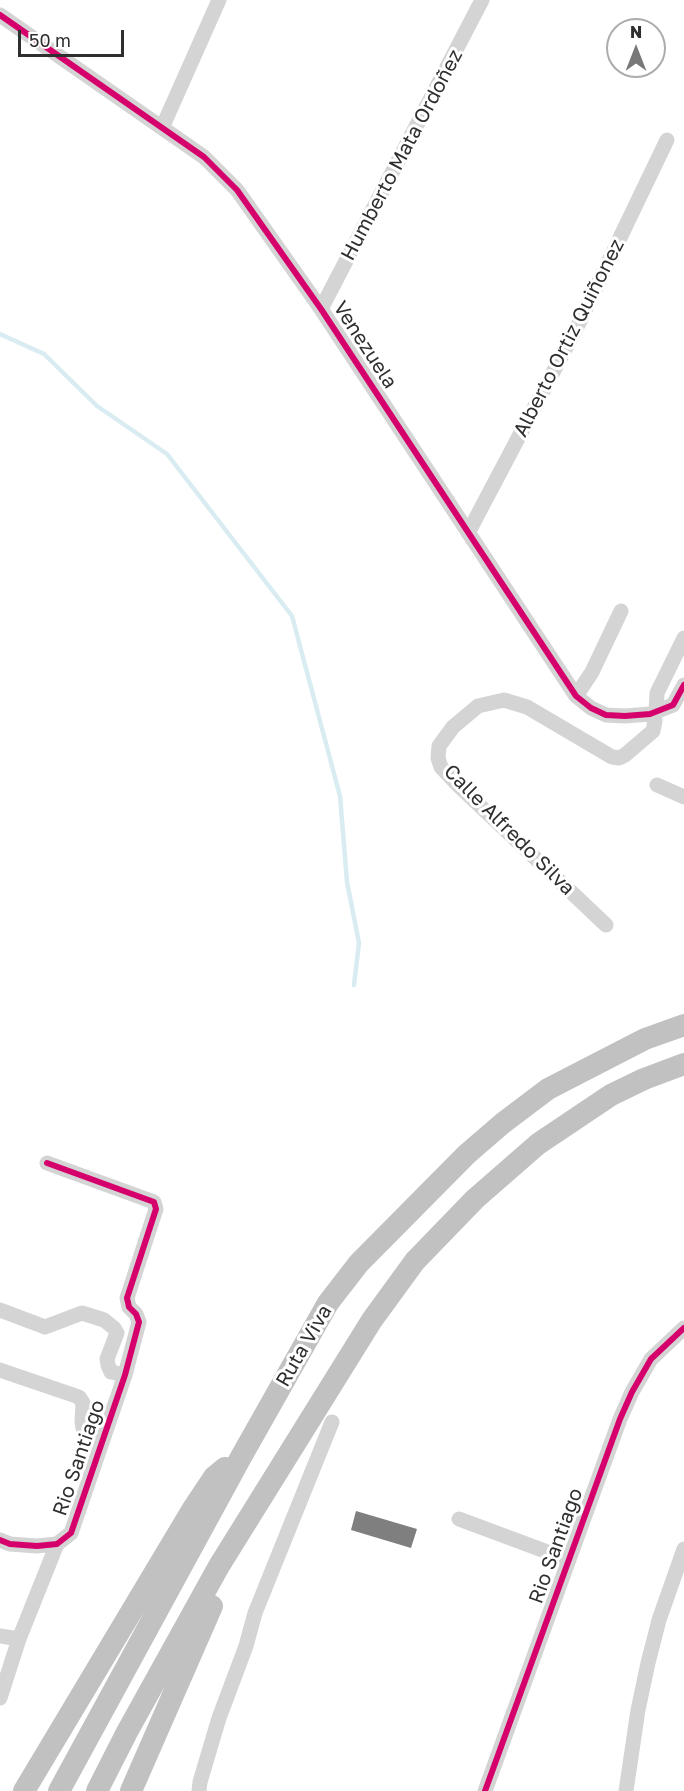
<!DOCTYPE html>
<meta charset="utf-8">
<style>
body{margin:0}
#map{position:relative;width:684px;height:1791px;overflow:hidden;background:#fff;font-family:"Golos Text",sans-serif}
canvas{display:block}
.north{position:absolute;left:606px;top:18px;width:60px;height:60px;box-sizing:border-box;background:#fff;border:2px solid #acacac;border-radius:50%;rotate:0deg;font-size:16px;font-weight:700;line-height:24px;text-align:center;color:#2f2f2f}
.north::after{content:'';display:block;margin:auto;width:21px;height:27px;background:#787878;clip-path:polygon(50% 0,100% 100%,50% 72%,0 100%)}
.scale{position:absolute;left:18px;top:30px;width:106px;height:27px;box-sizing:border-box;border:3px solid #2f2f2f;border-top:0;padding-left:8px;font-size:18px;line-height:21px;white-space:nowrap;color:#2f2f2f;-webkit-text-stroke:4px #fff;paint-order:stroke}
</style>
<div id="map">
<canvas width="684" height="1791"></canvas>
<div class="north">N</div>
<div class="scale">50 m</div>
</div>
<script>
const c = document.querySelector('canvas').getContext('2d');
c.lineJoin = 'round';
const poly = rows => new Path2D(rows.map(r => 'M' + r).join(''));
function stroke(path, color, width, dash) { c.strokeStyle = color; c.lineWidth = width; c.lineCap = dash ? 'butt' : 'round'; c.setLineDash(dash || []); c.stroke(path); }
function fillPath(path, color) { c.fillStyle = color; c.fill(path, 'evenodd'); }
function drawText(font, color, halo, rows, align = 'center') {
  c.font = font + ' "Golos Text",sans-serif'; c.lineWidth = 6; c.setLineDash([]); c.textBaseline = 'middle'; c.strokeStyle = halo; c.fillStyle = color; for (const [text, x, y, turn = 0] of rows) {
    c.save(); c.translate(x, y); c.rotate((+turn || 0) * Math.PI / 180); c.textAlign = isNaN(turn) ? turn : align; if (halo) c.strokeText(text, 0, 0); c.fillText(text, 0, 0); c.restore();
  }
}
stroke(poly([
 [0,334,44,354,97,406,167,454,292,616,340,796,347,882,359,943,354,985]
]), '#d9ecf2', 4.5);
fillPath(poly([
 [356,1511,417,1529,411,1548,351,1530]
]), '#7f7f7f');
stroke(poly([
 [0,15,204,157,237,190,321,309,576,696,591,708,606,715,625,716,650,714,673,705,684,685],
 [162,128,219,0],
 [321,309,482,0],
 [468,533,580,321,667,140],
 [576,696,592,672,621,611],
 [656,712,657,693,684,638],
 [657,785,684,797],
 [606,925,458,785,441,767,438,758,439,746,453,727,478,706,504,700,527,707,612,757,619,758,625,755,653,731,655,721,650,714],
 [0,1310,45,1327,82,1313,104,1320,114,1328,117,1333,107,1359,108,1365,111,1372,125,1375],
 [0,1370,79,1397,83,1403,82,1422,83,1428,103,1439],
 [459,1519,569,1560],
 [0,1540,10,1544,37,1546,57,1544,71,1533,125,1375,139,1322,136,1314,129,1307,127,1298,156,1209,154,1202,47,1163],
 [0,1636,19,1639],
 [0,1698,19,1639,57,1544],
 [199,1791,200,1782,219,1718,246,1646,255,1613,332,1422],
 [485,1791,620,1419,632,1392,651,1359,684,1328],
 [626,1791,638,1710,648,1663,659,1620,684,1549]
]), '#d4d4d4', 15);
stroke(poly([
 [24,1791,194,1507,214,1477,225,1468],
 [59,1791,241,1457,328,1303,359,1263,467,1154,503,1123,548,1089,645,1039,684,1025],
 [97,1791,127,1732,219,1566,372,1320,415,1261,475,1199,538,1144,611,1095,644,1079,684,1064],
 [131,1791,212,1606]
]), '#c1c1c1', 22);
stroke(poly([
 [0,15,204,157,237,190,321,309,576,696,591,708,606,715,625,716,650,714,673,705,684,685],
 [0,1540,10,1544,37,1546,57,1544,71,1533,125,1375,139,1322,136,1314,129,1307,127,1298,156,1209,154,1202,47,1163],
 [485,1791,620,1419,632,1392,651,1359,684,1328]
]), '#d6006c', 6);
drawText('20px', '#2f2f2f', '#fff', [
 ["Humberto Mata Ordoñez",402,155,-62],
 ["Alberto Ortiz Quiñonez",569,338,-63],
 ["Venezuela",365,345,57],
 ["Calle Alfredo Silva",509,830,45],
 ["Ruta Viva",304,1346,-60],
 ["Rio Santiago",79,1458,-71],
 ["Rio Santiago",556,1546,-70]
]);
</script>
